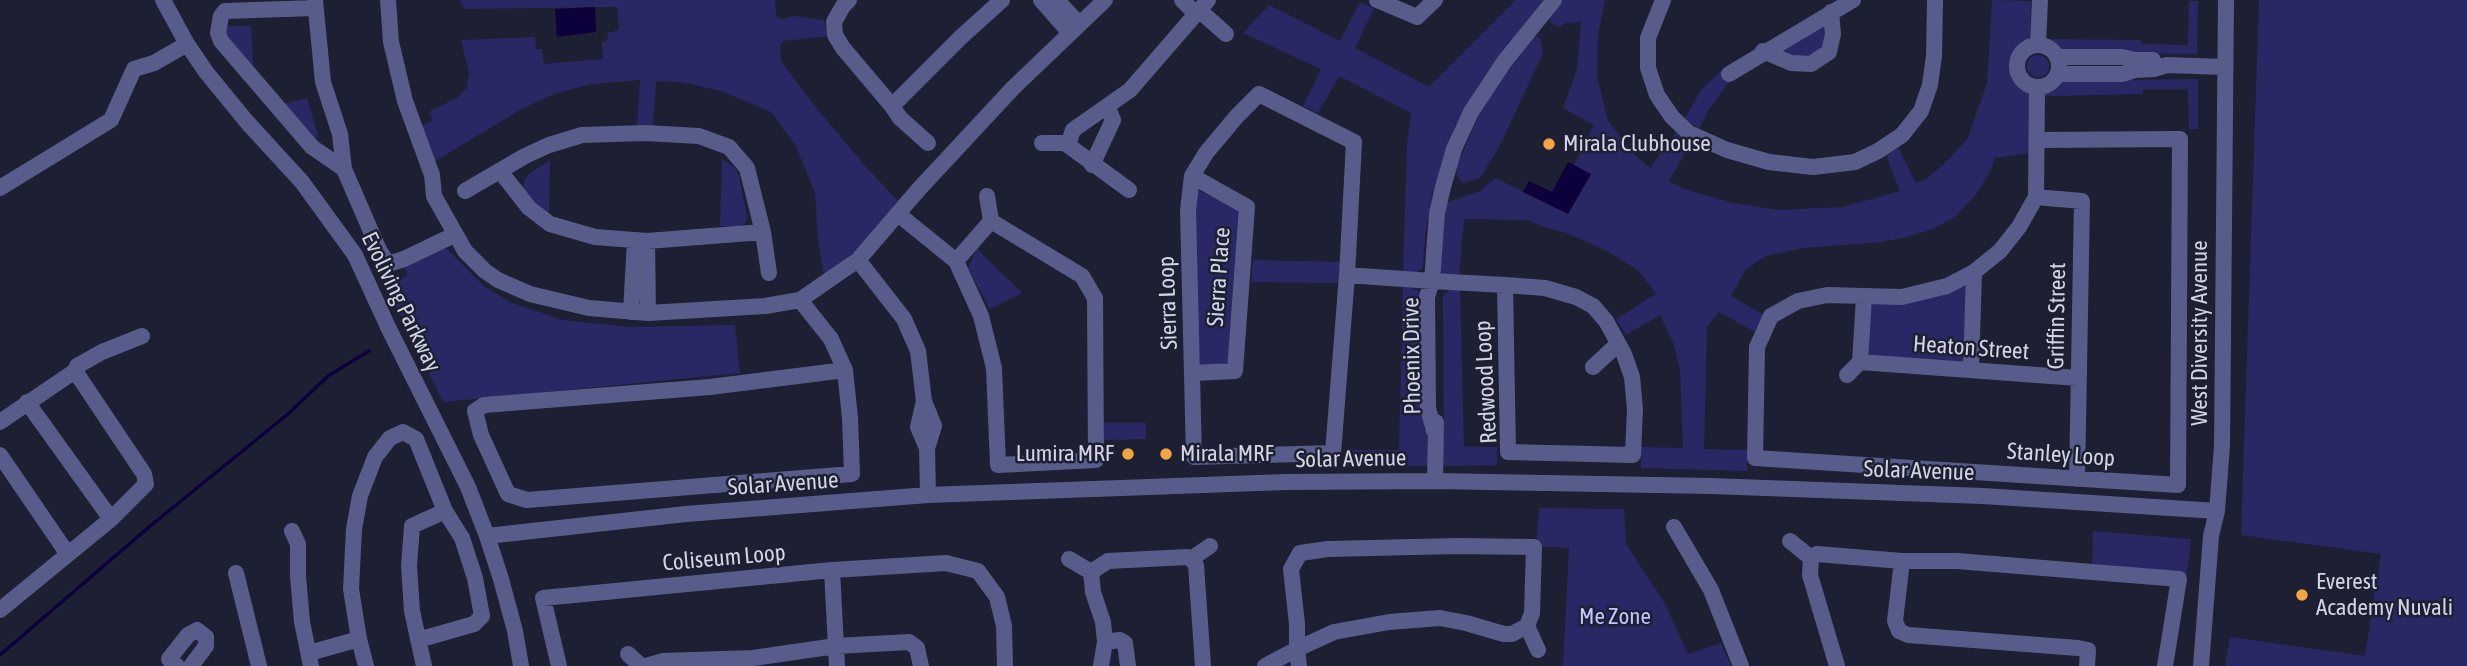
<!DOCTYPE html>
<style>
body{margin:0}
canvas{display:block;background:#1d1f32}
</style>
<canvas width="2467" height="666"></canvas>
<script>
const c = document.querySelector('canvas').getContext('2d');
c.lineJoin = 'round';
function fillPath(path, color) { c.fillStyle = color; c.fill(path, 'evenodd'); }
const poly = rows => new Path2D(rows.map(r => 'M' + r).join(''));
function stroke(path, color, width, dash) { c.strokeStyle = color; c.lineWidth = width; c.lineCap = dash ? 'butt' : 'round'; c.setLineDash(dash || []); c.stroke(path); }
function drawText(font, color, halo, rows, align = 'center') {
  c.font = font + ' "Asap Condensed",sans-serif'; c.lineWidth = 5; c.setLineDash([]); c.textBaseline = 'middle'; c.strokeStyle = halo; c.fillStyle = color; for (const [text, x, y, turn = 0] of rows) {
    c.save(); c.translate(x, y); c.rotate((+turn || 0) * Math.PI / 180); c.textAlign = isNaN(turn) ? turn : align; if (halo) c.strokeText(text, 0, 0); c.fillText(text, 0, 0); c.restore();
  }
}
fillPath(poly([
 [460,0,775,0,776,16,783,19,793,16,824,20,827,36,783,41,780,46,781,61,818,110,867,168,900,203,861,246,824,277,818,239,815,193,796,146,771,112,721,91,681,82,656,81,653,128,637,127,640,80,591,84,554,94,522,109,435,161,420,127,433,120,429,112,459,97,467,87,469,74,461,40,535,37,536,49,542,49,544,64,603,59,602,42,607,41,608,33,619,30,617,7,464,9],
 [1516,0,1543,0,1486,74,1455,126,1432,194,1425,235,1423,268,1415,273,1403,272,1407,144,1411,113,1339,76,1318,113,1303,106,1321,69,1243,33,1269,5,1340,41,1360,2,1374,8,1355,48,1429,87],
 [1562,0,1605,0,1598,34,1597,76,1608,121,1635,155,1650,168,1676,132,1692,141,1669,181,1684,189,1733,203,1779,210,1843,207,1900,191,1886,156,1898,147,1916,183,1925,180,1944,164,1967,140,1987,83,1992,0,2031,1,2030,37,2018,48,2012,58,2011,68,2014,78,2021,87,2028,90,2030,95,2029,153,1995,158,1990,172,1974,197,1956,216,1933,229,1907,237,1881,242,1803,248,1766,256,1746,269,1731,296,1764,315,1755,332,1719,312,1712,320,1707,327,1704,449,1747,450,1747,471,1641,468,1641,447,1683,448,1680,369,1673,342,1660,315,1626,335,1616,319,1656,294,1640,272,1609,252,1567,233,1546,228,1527,220,1464,219,1459,275,1443,274,1440,271,1446,203,1480,191,1495,178,1568,214,1590,175,1574,165,1594,125,1563,108,1577,69,1581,22,1565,23,1559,27,1552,24,1550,20,1552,13],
 [2259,0,2467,0,2467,666,2225,666,2230,637,2365,656,2381,554,2241,535],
 [2189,1,2198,1,2197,54,2061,52,2048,39,2141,40,2142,44,2188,45],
 [1824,23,1829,28,1826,49,1807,59,1785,54,1782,49],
 [226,26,251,26,254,80,222,29],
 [1537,37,1540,38,1543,53,1498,149,1480,178,1463,183,1456,175,1457,166,1479,115,1499,82,1531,38],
 '2027 66a11 11 0 1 1 22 0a11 11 0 1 1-22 0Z',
 [1722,70,1730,80,1708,111,1699,129,1685,118,1701,90],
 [2198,79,2198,129,2189,129,2188,89,2143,89,2143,94,2045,96,2045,93,2060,81],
 [307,98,318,136,313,140,278,105],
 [722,159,734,167,739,175,747,218,744,224,739,227,720,226],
 [550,160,549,214,539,209,523,188,524,181,529,174],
 [1198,190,1240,210,1230,364,1200,366,1194,290,1192,211],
 [442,247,446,248,485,287,512,303,563,320,630,327,735,325,740,373,443,402,386,286,408,275,404,267],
 [977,249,1022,293,990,309,968,268],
 [1253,260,1342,262,1340,283,1251,282],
 [1963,285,1969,289,1966,358,1963,364,1869,357,1867,352,1869,307,1872,303],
 [1403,286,1414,289,1422,293,1424,428,1427,432,1428,466,1347,467,1347,450,1399,450],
 [1450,289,1460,290,1464,447,1497,447,1497,465,1441,466,1444,427,1443,302,1443,296],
 [1104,423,1146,423,1146,439,1104,440],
 [1539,508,1624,509,1626,544,1665,604,1688,654,1721,643,1731,666,1563,666,1569,548,1536,546],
 [2093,531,2191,539,2186,580,2092,572]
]), '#292864');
fillPath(poly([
 [595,7,596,32,557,37,555,9],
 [1568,162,1591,174,1568,214,1523,192,1529,181,1552,192]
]), '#0c013a');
stroke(poly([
 [0,655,149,527,288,414,328,376,369,351]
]), '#0c013a', 3.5);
stroke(poly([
 [163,0,187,44,206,72,247,122,302,182,355,255,388,327,468,487,487,536,501,579,515,631,521,666],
 [315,0,323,82,340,134,344,169,379,250,388,264,404,259,454,235],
 [388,0,391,42,405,101,432,175,434,196,465,251,485,271,498,280,530,294,589,308,648,313,765,306,800,300,836,275,858,260,919,189,1013,88,1105,0],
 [849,0,843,6,834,22,835,35,843,48,892,106,960,38,1002,0],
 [1041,0,1069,32],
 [1057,0,1078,23],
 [1182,0,1196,14],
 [1377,0,1417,17],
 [1663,0,1648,38,1648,68,1657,95,1672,117,1689,133,1727,150,1769,162,1813,167,1855,162,1878,151,1902,135,1921,111,1930,85,1934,56,1935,0],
 [315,8,225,11,221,16,218,33,221,41,312,147,344,169],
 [1199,10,1226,34],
 [1417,17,1435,0],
 [2038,44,2040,0],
 '2017 66a21 21 0 1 1 42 0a21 21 0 1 1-42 0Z',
 [1763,51,1791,63,1811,64,1829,52,1833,34,1831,12],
 [2058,57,2122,57,2135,60,2153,60],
 [1729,74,1853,0],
 [2058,74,2123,74,2135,70,2154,69,2167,65,2225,67],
 [1259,94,1354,142,1347,275,1333,453,1194,457,1188,210,1192,176,1206,153,1237,116,1259,94],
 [892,106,900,118,928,143],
 [2037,140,2180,139,2178,485,1755,458,1757,347,1771,316,1798,301,1827,295,1902,297,1947,286,1974,272,2000,251,2019,227,2036,197,2037,87],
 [1042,143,1065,143,1129,190],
 [1068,145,1073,130,1130,90,1208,0],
 [1092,165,1113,120,1107,106],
 [500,171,529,208,550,224,595,237,647,241,763,232],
 [1192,176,1247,207,1235,371,1194,373],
 [0,188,111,120,134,69,154,63,187,44],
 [465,191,525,156,549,145,582,135,645,133,699,136,729,147,747,168,763,232,769,273],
 [2036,197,2082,201,2077,479],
 [898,214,956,261,981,316,994,368,998,465,1096,460,1095,298,1082,276,991,221,987,196],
 [647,241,648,313],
 [858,260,904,319,918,351,924,401,918,427,927,448],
 [956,261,991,221],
 [1347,275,1432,281,1505,285,1545,288,1576,297,1593,306,1606,321,1624,354,1632,377,1635,409,1633,455,1508,452,1505,285],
 [800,300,831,339,845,370,850,418,852,474,527,500,508,494,481,435,475,411,484,405,710,387,845,370],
 [631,312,635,240],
 [1860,362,2078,378],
 [1593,367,1618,344],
 [1971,370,1974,272],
 [1847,375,1860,362,1864,297],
 [924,401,934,426,927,448,928,495],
 [27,402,111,519],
 [0,422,75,371,77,366,102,352,142,336],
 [1434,431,1428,408,1427,297,1432,281,1437,213,1443,187,1454,149,1471,112,1504,62,1554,0],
 [0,455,67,553],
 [1435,481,1436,422],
 [1674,527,1711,590,1741,666],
 [292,531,298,544,298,576,302,622,311,666],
 [487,536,686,514,928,495,1286,482,1435,481,1711,486,1983,496,2217,511],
 [1790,541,1811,558],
 [1069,559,1091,572],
 [1191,559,1196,565,1203,666],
 [1902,561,1895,621,1899,631,1908,635,2078,648,2088,650,2087,666],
 [832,570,837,666],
 [1091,572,1108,561,1187,557,1191,559,1210,546],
 [1091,572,1093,592,1103,622,1105,642,1101,666],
 [236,573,259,666],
 [0,610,111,519,146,484,144,474,75,371],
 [1527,626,1538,650],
 [1105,642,1120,640,1125,643,1128,666],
 [309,653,359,639],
 [628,654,641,666],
 [177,666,169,659,188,635,197,630,206,637,206,646,191,666],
 [366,666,359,639,351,589,354,529,360,496,375,457,390,438,403,432,416,439,445,511,462,538,475,578,482,616,474,624,418,640],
 [424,666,412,611,409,566,412,526,445,511],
 [559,666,543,598,832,570,946,563,978,571,997,597,1004,626,1005,666],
 [646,666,663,661,753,658,836,646,909,642,917,648,921,666],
 [1265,666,1297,649,1334,632,1389,622,1440,618,1466,623,1504,634,1512,634,1527,626,1532,613,1534,547,1458,546,1328,549,1300,553,1291,569,1297,624,1297,649,1299,666],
 [1837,666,1810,575,1811,558,1817,554,1902,561,1957,561,2179,579,2165,666],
 [2201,666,2211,536,2217,511,2222,446,2226,0]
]), '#585c8a', 16);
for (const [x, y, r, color] of [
 [1549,144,7,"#f2a541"],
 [1128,454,7,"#f2a541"],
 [1166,454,7,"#f2a541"],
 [2302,595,7,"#f2a541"]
]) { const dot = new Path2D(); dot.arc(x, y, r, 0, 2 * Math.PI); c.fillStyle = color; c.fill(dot); stroke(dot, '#1d1f32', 2.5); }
drawText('23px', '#d2d4e1', '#1d1f32', [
 ["Mirala Clubhouse",1563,144],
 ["Lumira MRF",1114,454,"right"],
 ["Mirala MRF",1180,454],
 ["Everest",2316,582],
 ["Academy Nuvali",2316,608]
], 'left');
drawText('23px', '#d2d4e1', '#1d1f32', [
 ["Sierra Place",1219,277,-86],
 ["Evoliving Parkway",401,302,64],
 ["Sierra Loop",1168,303,-92],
 ["Griffin Street",2057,316,-89],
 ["West Diversity Avenue",2200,333,-90],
 ["Heaton Street",1971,348,4],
 ["Phoenix Drive",1412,356,-91],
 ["Redwood Loop",1486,382,-93],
 ["Stanley Loop",2061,455,4],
 ["Solar Avenue",1351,459,-1],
 ["Solar Avenue",1919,471,2],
 ["Solar Avenue",783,484,-4],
 ["Coliseum Loop",724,558,-5]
]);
drawText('23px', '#bfc6fe', '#1d1f32', [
 ["Me Zone",1615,617]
]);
</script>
